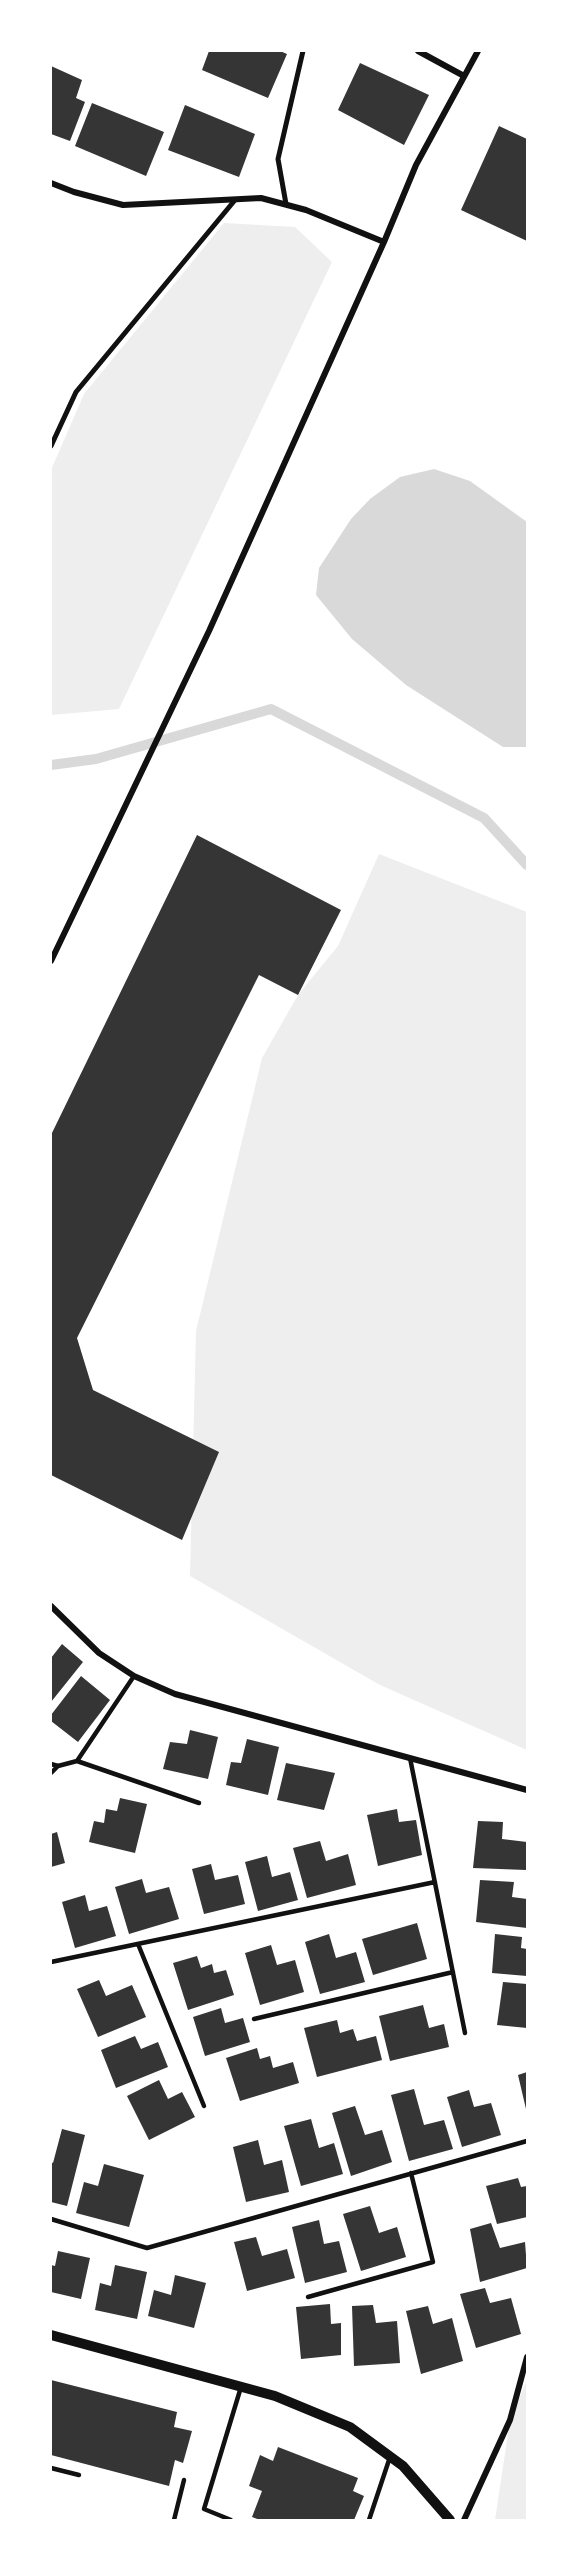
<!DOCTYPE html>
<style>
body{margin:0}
#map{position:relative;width:578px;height:2571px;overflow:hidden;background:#fff;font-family:"DM Sans",sans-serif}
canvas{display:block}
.frame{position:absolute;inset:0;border:52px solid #fff;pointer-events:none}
</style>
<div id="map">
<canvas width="578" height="2571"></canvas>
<div class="frame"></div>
</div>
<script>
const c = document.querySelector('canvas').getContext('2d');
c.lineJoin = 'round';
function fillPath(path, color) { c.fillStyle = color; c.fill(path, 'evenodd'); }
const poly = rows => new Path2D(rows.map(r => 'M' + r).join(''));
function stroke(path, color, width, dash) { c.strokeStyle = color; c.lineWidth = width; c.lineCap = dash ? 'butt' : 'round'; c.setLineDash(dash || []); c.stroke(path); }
fillPath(poly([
 [224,223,295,227,332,262,119,709,51,715,51,470,84,394],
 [379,854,527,912,527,1750,380,1685,190,1576,196,1331,262,1058,298,995,338,946],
 [527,2380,527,2520,495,2520,510,2420]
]), '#eee');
fillPath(poly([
 [434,469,470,481,527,522,527,747,503,747,406,685,352,639,316,595,319,568,351,519,370,499,400,477]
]), '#d9d9d9');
stroke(poly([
 [51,765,96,759,271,709,484,818,527,865]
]), '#d9d9d9', 10);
fillPath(poly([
 [209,51,280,51,287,54,268,98,202,70],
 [360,63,429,95,404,145,338,110],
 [51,66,82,80,76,98,85,102,70,141,51,134],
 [92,103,164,132,146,176,75,146],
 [185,105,255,134,239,177,168,150],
 [499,126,527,139,527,241,461,210],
 [197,835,341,910,298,995,259,975,77,1338,93,1390,219,1452,182,1540,51,1475,51,1135],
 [62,1644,83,1662,51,1702,51,1658],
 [81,1676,110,1700,78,1742,51,1721,51,1715],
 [190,1730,218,1737,208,1779,163,1769,170,1742,187,1744],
 [247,1739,279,1747,268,1795,226,1785,231,1762,241,1763],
 [286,1763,335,1773,324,1810,277,1800],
 [120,1798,147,1804,135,1853,89,1842,94,1821,104,1823,106,1809,117,1811],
 [397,1809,399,1822,416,1820,422,1855,378,1866,367,1815],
 [478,1821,503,1822,502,1839,527,1842,526,1870,473,1868],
 [57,1832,65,1863,51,1867,51,1834],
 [320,1841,326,1861,348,1854,356,1885,307,1898,293,1848],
 [267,1856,272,1877,290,1872,298,1900,258,1911,245,1862],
 [211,1864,215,1880,238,1875,245,1904,204,1914,192,1869],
 [142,1879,146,1893,169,1887,179,1919,129,1934,115,1887],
 [480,1880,514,1882,512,1897,527,1899,527,1928,476,1922],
 [85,1895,89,1911,107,1906,116,1936,75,1948,62,1902],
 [417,1923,427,1959,373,1975,362,1939],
 [329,1934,336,1958,356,1952,365,1982,320,1994,305,1942],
 [495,1934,522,1937,521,1948,527,1949,527,1976,492,1973],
 [271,1945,277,1965,295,1960,304,1992,260,2005,245,1953],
 [197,1956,201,1968,212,1964,214,1973,226,1970,234,1995,188,2010,173,1963],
 [99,1980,106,1996,132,1985,146,2017,98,2037,77,1989],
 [503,1982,527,1984,527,2028,497,2025],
 [423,2005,429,2028,444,2024,449,2047,390,2061,379,2016],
 [221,2008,225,2023,243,2018,250,2042,205,2056,193,2017],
 [337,2020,340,2033,353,2029,357,2041,376,2036,382,2060,317,2077,304,2028],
 [135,2036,141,2049,158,2042,168,2067,116,2088,101,2050],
 [257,2048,260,2059,270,2056,273,2068,293,2062,299,2083,240,2101,226,2058],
 [527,2072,527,2109,526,2109,518,2075],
 [159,2080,168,2099,182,2092,195,2117,149,2140,127,2096],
 [414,2089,424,2125,444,2120,453,2149,409,2161,391,2095],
 [469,2090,474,2107,491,2103,501,2135,462,2147,447,2097],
 [355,2106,365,2135,382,2130,392,2162,351,2176,332,2113],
 [311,2119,319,2148,334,2143,343,2174,301,2186,284,2126],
 [62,2129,85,2135,67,2206,51,2202,51,2162,53,2163],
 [258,2140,264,2165,282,2160,289,2192,246,2202,233,2147],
 [104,2164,144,2175,129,2227,76,2213,84,2182,98,2186],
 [518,2178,521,2187,527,2186,527,2217,497,2224,486,2186],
 [370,2206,379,2233,397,2227,406,2257,361,2271,343,2214],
 [319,2220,324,2244,339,2241,347,2272,305,2283,292,2227],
 [491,2223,500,2248,525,2242,527,2268,480,2282,470,2229],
 [256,2237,262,2256,287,2249,295,2278,247,2291,234,2242],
 [58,2251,90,2258,81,2299,51,2292,51,2265,55,2266],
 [115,2265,147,2272,137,2319,95,2310,100,2283,111,2286],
 [175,2275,206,2283,194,2328,148,2316,154,2290,171,2295],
 [485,2288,490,2303,511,2298,521,2334,476,2348,460,2294],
 [330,2304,331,2324,341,2323,341,2355,301,2359,296,2307],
 [373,2305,376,2323,397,2321,400,2363,354,2366,352,2306],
 [428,2306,433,2324,452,2318,463,2361,421,2374,406,2311],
 [51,2380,177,2412,174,2427,192,2431,183,2463,175,2460,169,2486,51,2455],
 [278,2447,358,2478,353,2491,364,2496,354,2520,260,2520,252,2517,262,2491,249,2486,260,2455,273,2461]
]), '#353535');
stroke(poly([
 [410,1758,465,2033],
 [77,1761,199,1803],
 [51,1764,58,1766,77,1761,134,1676],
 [51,1773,58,1766],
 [138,1944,204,2106],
 [51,1962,435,1882],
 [254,2019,453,1972],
 [51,2219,147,2248,527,2141],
 [308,2297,433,2262,411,2173],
 [51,2468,79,2475],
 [174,2520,184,2480],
 [231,2520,204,2509,241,2387],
 [369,2520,390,2457]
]), '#111', 4.5);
stroke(poly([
 [286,204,278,159,303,51],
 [51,446,76,392,235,200]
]), '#111', 5);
stroke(poly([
 [418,51,464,76],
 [51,183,74,192,123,205,261,198,306,210,384,242],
 [51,961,209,631,384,242,416,165,478,51],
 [51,1606,99,1653,134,1676,175,1694,527,1790],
 [464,2520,510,2420,527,2357]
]), '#111', 6);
stroke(poly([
 [51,2335,275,2396,350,2427,403,2466,450,2520]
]), '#111', 10);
</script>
